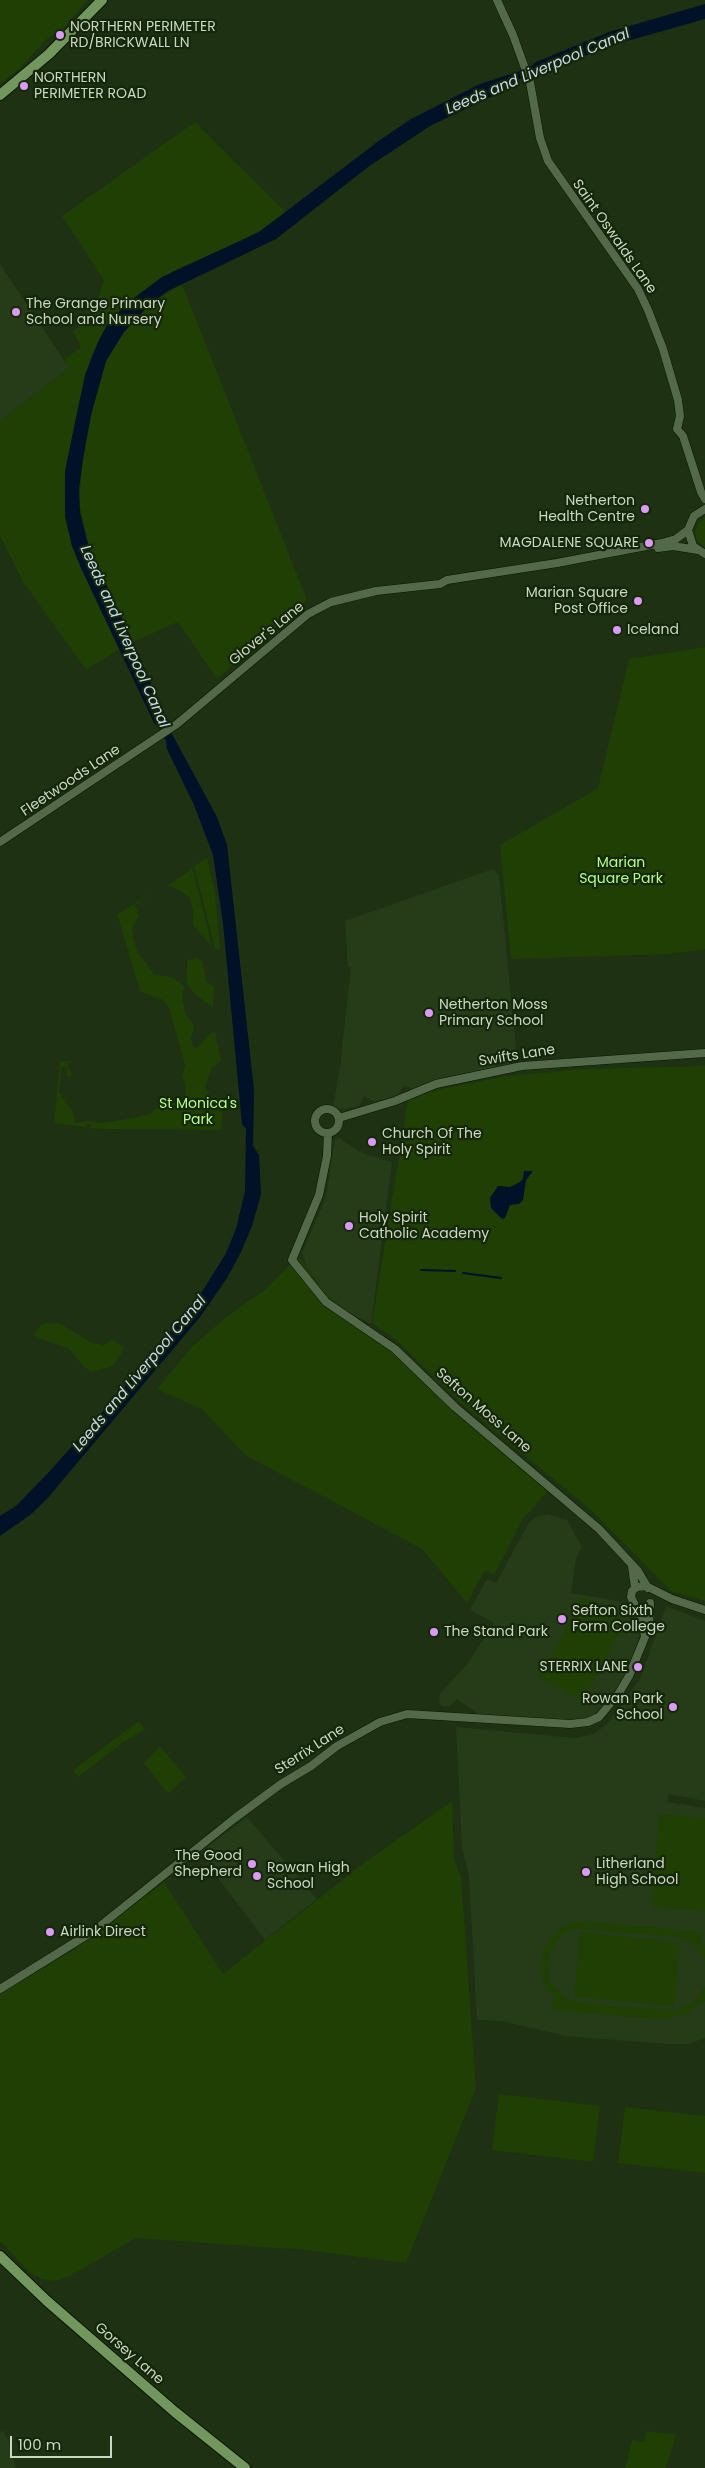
<!DOCTYPE html>
<style>
body{margin:0}
#map{position:relative;width:705px;height:2468px;overflow:hidden;background:#1e3113;font-family:Poppins,sans-serif}
canvas{display:block}
.scale{position:absolute;left:10px;top:2436px;width:102px;height:22px;box-sizing:border-box;border:2px solid #cbd7c5;border-top:0;padding-left:6px;font-size:15px;line-height:18px;white-space:nowrap;color:#cbd7c5;-webkit-text-stroke:4px #152709;paint-order:stroke}
</style>
<div id="map">
<canvas width="705" height="2468"></canvas>
<div class="scale">100 m</div>
</div>
<script>
const c = document.querySelector('canvas').getContext('2d');
c.lineJoin = 'round';
function fillPath(path, color) { c.fillStyle = color; c.fill(path, 'evenodd'); }
const poly = rows => new Path2D(rows.map(r => 'M' + r).join(''));
function stroke(path, color, width, dash) { c.strokeStyle = color; c.lineWidth = width; c.lineCap = dash ? 'butt' : 'round'; c.setLineDash(dash || []); c.stroke(path); }
function drawText(font, color, halo, rows, align = 'center') {
  c.font = font + ' Poppins,sans-serif'; c.lineWidth = 4.5; c.setLineDash([]); c.textBaseline = 'middle'; c.strokeStyle = halo; c.fillStyle = color; for (const [text, x, y, turn = 0] of rows) {
    c.save(); c.translate(x, y); c.rotate((+turn || 0) * Math.PI / 180); c.textAlign = isNaN(turn) ? turn : align; if (halo) c.strokeText(text, 0, 0); c.fillText(text, 0, 0); c.restore();
  }
}
fillPath(poly([
 [0,264,69,368,0,421],
 [493,869,499,875,517,1059,512,1065,441,1080,413,1089,404,1085,398,1095,393,1097,374,1102,364,1096,359,1106,344,1109,333,1108,340,1067,351,967,348,967,345,921],
 [339,1138,364,1154,392,1162,371,1324,344,1310,326,1296,306,1265,302,1253,326,1197,335,1139],
 [547,1514,567,1520,582,1547,576,1558,571,1593,618,1601,628,1605,636,1615,640,1626,638,1642,627,1673,612,1698,591,1722,482,1717,457,1699,450,1706,443,1706,439,1703,440,1694,468,1663,494,1623,470,1610,487,1579,496,1583,528,1524,534,1518],
 [666,1606,705,1621,705,1801,669,1794,667,1802,705,1808,705,2038,688,2044,665,2044,567,2036,501,2021,477,2020,469,1876,462,1847,456,1727,575,1738,594,1734,607,1724,640,1679],
 [247,1817,317,1899,265,1940,199,1853],
 [3,2430,9,2443,16,2468,0,2468,0,2433]
]), '#263c19');
fillPath(poly([
 [0,0,88,0,64,28,47,39,20,68,0,84],
 [195,122,287,213,248,238,177,269,139,294,108,323,91,356,79,403,65,471,65,516,72,546,119,649,86,670,23,582,0,536,0,421,69,368,64,360,81,347,73,331,90,317,84,307,99,296,104,280,62,216],
 [182,284,307,600,217,679,178,622,133,642,89,548,79,502,83,459,91,415,106,361,124,332,151,303],
 [705,517,705,548,697,541,695,533,697,525],
 [705,647,705,949,669,954,511,959,500,845,598,788,629,659],
 [207,858,215,892,220,949,215,949,194,866],
 [192,867,202,906,212,947,193,925,193,911,190,898,181,891,168,885,187,873],
 [159,890,135,905,139,916,132,929,134,941,138,953,155,975,172,977,184,986,182,997,185,1012,194,1026,191,1039,193,1047,198,1048,209,1034,215,1032,221,1061,212,1067,205,1087,219,1112,223,1113,221,1130,102,1129,90,1128,91,1124,87,1124,86,1127,54,1123,60,1061,72,1061,67,1064,72,1075,78,1073,69,1077,67,1075,67,1067,62,1067,59,1092,73,1112,75,1123,87,1121,100,1123,139,1117,149,1114,160,1106,180,1103,184,1100,186,1086,182,1077,185,1065,169,1008,163,1000,140,991,117,914],
 [197,957,203,963,206,981,214,986,213,1008,196,995,187,984,187,961],
 [705,1066,705,1601,671,1591,591,1510,461,1403,394,1338,372,1323,408,1100,436,1090,507,1076,583,1069],
 [297,1257,302,1260,319,1286,345,1311,392,1343,458,1406,553,1485,523,1519,494,1575,485,1570,467,1603,422,1549,245,1455,202,1409,157,1389,192,1347,225,1318,267,1288],
 [59,1323,92,1343,104,1345,113,1339,124,1349,113,1366,92,1372,84,1367,69,1349,38,1338,34,1334,42,1324],
 [583,1597,626,1621,583,1701,539,1678],
 [139,1721,145,1730,125,1741,78,1777,73,1770],
 [160,1746,186,1777,168,1794,144,1763],
 [452,1801,454,1860,461,1876,476,2088,406,2263,306,2250,136,2238,70,2276,55,2281,41,2279,30,2273,0,2241,0,1994,75,1949,164,1882,223,1974,364,1863],
 [659,1814,705,1818,705,1911,651,1907],
 [584,1921,703,1932,702,1939,699,1939,705,1946,705,1961,695,1946,679,1937,577,1929,566,1933,557,1940,548,1959,550,1981,563,1996,580,2003,675,2010,692,2003,705,1986,705,2001,689,2014,666,2018,666,2020,551,2010,552,2000,556,2000,546,1988,542,1978,540,1964,543,1950,549,1939,560,1928,572,1923],
 [580,1932,680,1942,674,2006,574,1997],
 [499,2094,600,2106,593,2162,492,2150],
 [625,2107,705,2116,705,2173,618,2163],
 [646,2431,676,2435,666,2468,625,2468,632,2440,644,2442]
]), '#1f3f04');
fillPath(poly([
 [705,4,705,19,620,43,538,73,532,73,519,79,518,84,430,126,368,167,276,239,168,291,151,303,124,332,106,361,91,415,83,459,79,489,80,512,89,548,133,642,165,715,165,721,217,817,227,845,254,1090,253,1146,259,1155,261,1194,252,1226,241,1252,227,1278,200,1317,46,1500,30,1515,0,1536,0,1516,16,1506,49,1472,128,1383,198,1298,225,1255,236,1229,245,1191,246,1129,242,1124,223,923,213,855,194,805,167,749,166,741,159,727,154,723,81,568,72,546,65,516,65,471,85,375,98,342,108,323,126,304,162,277,259,232,380,140,411,119,480,84,529,68,536,62,609,32],
 [524,1171,533,1171,526,1180,523,1200,519,1204,510,1205,505,1218,502,1219,491,1208,490,1198,498,1186,510,1187,520,1182,523,1179]
]), '#011128');
stroke(poly([
 [421,1270,455,1271],
 [463,1273,501,1278]
]), '#011128', 2);
const minor = poly([
 [497,0,513,35,530,82,540,138,548,161,638,289,648,310,663,349,678,400,680,416,677,429,683,436,701,492,705,499],
 [705,509,694,516,688,530,693,546,705,554],
 [658,548,673,546,698,550],
 [0,842,177,724,308,614,331,602,376,591,440,584,447,580,557,563,662,543,676,539,688,530],
 '315 1121a12 12 0 1 1 24 0a12 12 0 1 1-24 0Z',
 [339,1118,395,1101,436,1084,522,1066,705,1053],
 [328,1133,327,1156,319,1195,292,1260,326,1302,395,1349,455,1407,599,1529,638,1571,648,1588],
 [632,1566,635,1588],
 [645,1636,642,1620,631,1597,632,1591,637,1587,646,1586,672,1599,705,1610],
 [0,1989,95,1930,235,1818,281,1784,311,1766,337,1746,380,1722,407,1714,570,1724,588,1722,599,1717,619,1693,629,1676,649,1627,650,1603]
]);
const major = poly([
 [0,95,49,54,102,0],
 [0,2256,47,2301,175,2412,245,2468]
]);
stroke(minor, '#071800', 9);
stroke(major, '#071800', 12);
stroke(minor, '#546949', 8);
stroke(major, '#73965f', 10);
for (const [x, y, r, color] of [
 [60,35,5,"#da9af6"],
 [24,86,5,"#da9af6"],
 [16,312,5,"#da9af6"],
 [645,509,5,"#da9af6"],
 [649,543,5,"#da9af6"],
 [638,601,5,"#da9af6"],
 [617,630,5,"#da9af6"],
 [429,1013,5,"#da9af6"],
 [372,1142,5,"#da9af6"],
 [349,1226,5,"#da9af6"],
 [562,1619,5,"#da9af6"],
 [434,1632,5,"#da9af6"],
 [638,1667,5,"#da9af6"],
 [673,1707,5,"#da9af6"],
 [252,1864,5,"#da9af6"],
 [586,1872,5,"#da9af6"],
 [257,1876,5,"#da9af6"],
 [50,1932,5,"#da9af6"]
]) { const dot = new Path2D(); dot.arc(x, y, r, 0, 2 * Math.PI); c.fillStyle = color; c.fill(dot); stroke(dot, '#152709', 2); }
drawText('14px', '#cbd7c5', '#152709', [
 ["NORTHERN PERIMETER",70,27],
 ["RD/BRICKWALL LN",70,43],
 ["NORTHERN",34,78],
 ["PERIMETER ROAD",34,94],
 ["The Grange Primary",26,304],
 ["School and Nursery",26,320],
 ["Netherton",635,501,"right"],
 ["Health Centre",635,517,"right"],
 ["MAGDALENE SQUARE",639,543,"right"],
 ["Marian Square",628,593,"right"],
 ["Post Office",628,609,"right"],
 ["Iceland",627,630],
 ["Netherton Moss",439,1005],
 ["Primary School",439,1021],
 ["Church Of The",382,1134],
 ["Holy Spirit",382,1150],
 ["Holy Spirit",359,1218],
 ["Catholic Academy",359,1234],
 ["Sefton Sixth",572,1611],
 ["Form College",572,1627],
 ["The Stand Park",444,1632],
 ["STERRIX LANE",628,1667,"right"],
 ["Rowan Park",663,1699,"right"],
 ["School",663,1715,"right"],
 ["The Good",242,1856,"right"],
 ["Shepherd",242,1872,"right"],
 ["Litherland",596,1864],
 ["High School",596,1880],
 ["Rowan High",267,1868],
 ["School",267,1884],
 ["Airlink Direct",60,1932]
], 'left');
drawText('14px', '#cbd7c5', '#152709', [
 ["Saint Oswalds Lane",614,237,55],
 ["Glover's Lane",267,634,-39],
 ["Fleetwoods Lane",71,781,-34],
 ["Swifts Lane",517,1056,-9],
 ["Sefton Moss Lane",483,1411,41],
 ["Sterrix Lane",310,1750,-33],
 ["Gorsey Lane",129,2354,41]
]);
drawText('14px', '#b3fd88', '#152709', [
 ["Marian",621,863],
 ["Square Park",621,879],
 ["St Monica's",198,1104],
 ["Park",198,1120]
]);
drawText('italic 15px', '#c8d8ec', '#152709', [
 ["Leeds and Liverpool Canal",538,72,-23],
 ["Leeds and Liverpool Canal",124,637,66],
 ["Leeds and Liverpool Canal",140,1374,-50]
]);
</script>
